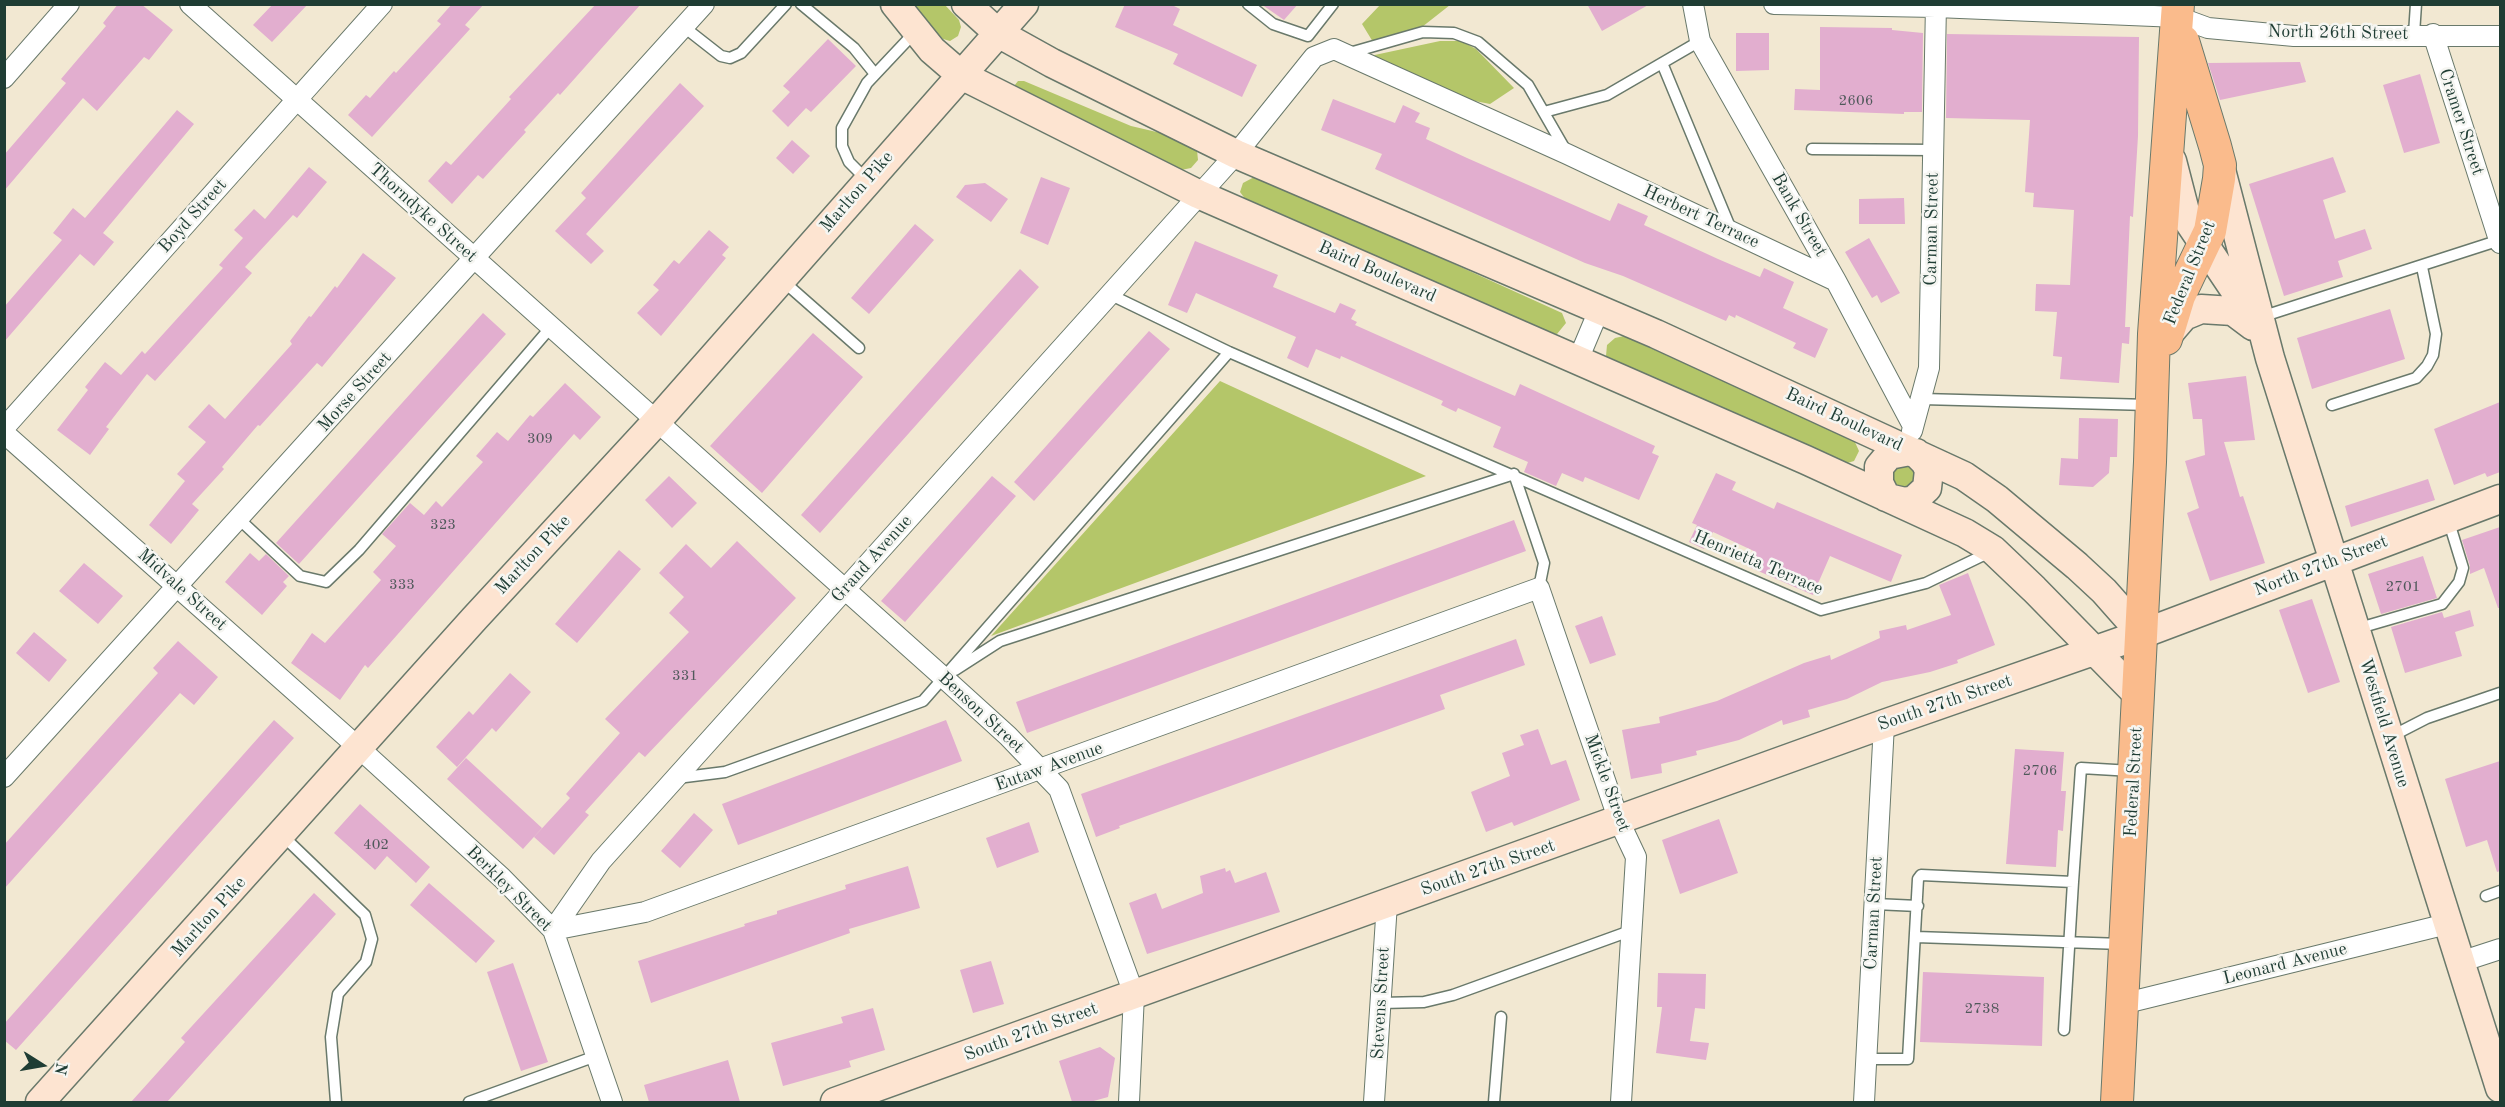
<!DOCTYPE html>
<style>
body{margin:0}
#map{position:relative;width:2505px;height:1107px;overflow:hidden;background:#f2e8d2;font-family:"Old Standard TT",serif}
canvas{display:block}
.frame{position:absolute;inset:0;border:6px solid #1f3d34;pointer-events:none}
.north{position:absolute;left:12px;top:1035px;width:60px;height:60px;-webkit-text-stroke:4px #f6f6f2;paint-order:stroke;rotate:101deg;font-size:16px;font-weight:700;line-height:24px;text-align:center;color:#1f3d34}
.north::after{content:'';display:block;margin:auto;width:21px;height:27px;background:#1f3d34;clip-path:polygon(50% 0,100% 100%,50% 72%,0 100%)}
</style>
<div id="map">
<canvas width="2505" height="1107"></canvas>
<div class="frame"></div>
<div class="north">N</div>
</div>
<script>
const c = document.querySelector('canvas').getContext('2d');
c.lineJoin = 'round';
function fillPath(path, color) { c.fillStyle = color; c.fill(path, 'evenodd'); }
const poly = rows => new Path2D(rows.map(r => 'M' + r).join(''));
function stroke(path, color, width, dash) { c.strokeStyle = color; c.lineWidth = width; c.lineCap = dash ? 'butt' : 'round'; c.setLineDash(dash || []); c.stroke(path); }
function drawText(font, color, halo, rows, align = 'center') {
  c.font = font + ' "Old Standard TT",serif'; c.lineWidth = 5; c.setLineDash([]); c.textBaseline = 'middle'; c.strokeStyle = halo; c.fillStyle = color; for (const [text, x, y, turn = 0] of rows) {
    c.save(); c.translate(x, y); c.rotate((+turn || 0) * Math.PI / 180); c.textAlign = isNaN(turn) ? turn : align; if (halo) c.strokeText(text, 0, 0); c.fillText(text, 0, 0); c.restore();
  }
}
fillPath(poly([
 [910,5,945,5,959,20,961,27,958,36,950,41,943,39],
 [1380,5,1450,5,1422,27,1373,42,1362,24],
 [1440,41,1461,41,1476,49,1514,88,1490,104,1470,100,1370,56],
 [1018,81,1024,81,1131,126,1178,137,1197,150,1198,160,1191,168,1181,170,1014,86],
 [1258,175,1562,313,1566,323,1557,334,1548,333,1246,200,1240,192,1243,183],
 [1624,336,1854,440,1859,451,1854,461,1844,464,1613,363,1606,356,1607,345,1615,338],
 [1220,381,1426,476,991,636],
 [1899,462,1916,468,1914,487,1895,488,1889,471]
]), '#b4c669');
fillPath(poly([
 [118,4,141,4,173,30,149,60,144,57,97,111,83,98,4,191,4,155,66,83,61,79,106,26,103,23],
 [273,4,308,4,272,42,253,25],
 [452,4,484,4,465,25,470,29,372,137,348,115,366,95,370,98,394,71,396,73,441,24,437,21],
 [596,4,641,4,560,95,558,93,524,130,526,132,483,179,478,175,452,204,428,181,446,161,451,165,511,99,509,97],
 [1125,4,1170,4,1180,9,1173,25,1257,65,1242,97,1173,64,1178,54,1115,27],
 [1261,4,1298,4,1284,20],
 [1587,4,1650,4,1602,31],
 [1820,27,1892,28,1892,30,1923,33,1922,112,1904,112,1904,114,1794,110,1795,89,1820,90],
 [1736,33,1769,33,1769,70,1736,71],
 [1947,34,2139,37,2138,136,2133,217,2130,216,2125,327,2130,327,2129,344,2122,343,2119,383,2060,379,2062,357,2053,356,2057,312,2035,311,2036,284,2070,285,2074,210,2033,207,2034,193,2025,192,2030,120,1946,118],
 [828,39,856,66,811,112,806,108,788,127,772,111,790,92,783,86],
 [2300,62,2306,82,2220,100,2208,63],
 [2420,74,2440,143,2404,153,2383,85],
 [680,83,704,106,586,234,604,251,591,264,555,231,586,198,581,193],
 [1333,99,1395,123,1403,105,1420,113,1415,122,1430,128,1426,139,1467,158,1610,221,1618,203,1648,216,1644,225,1718,259,1760,277,1764,268,1794,282,1783,308,1828,329,1815,358,1793,348,1796,343,1736,315,1735,318,1729,315,1726,321,1623,276,1585,263,1375,169,1382,154,1321,130],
 [177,110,194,124,103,233,114,242,94,266,80,254,4,342,4,307,62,240,53,233,73,208,85,218],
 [792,140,810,156,793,174,776,158],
 [2333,157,2346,192,2323,200,2335,239,2365,229,2372,249,2338,261,2343,277,2284,296,2249,184],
 [309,167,327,182,297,218,293,215,245,267,252,273,155,381,147,374,106,427,109,429,90,455,57,430,88,390,85,387,105,362,121,375,142,351,145,354,223,268,219,265,243,238,234,230,254,209,265,219],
 [1041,177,1070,188,1048,245,1020,233],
 [985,183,1008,199,991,222,956,197,965,185],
 [1904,198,1905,224,1859,224,1859,199],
 [915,224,934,240,869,314,851,298],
 [709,230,729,247,722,255,726,258,661,336,637,313,659,290,653,285,674,260,679,264],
 [1869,238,1900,293,1881,303,1877,295,1872,298,1845,252],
 [1195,241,1278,275,1273,287,1335,313,1340,303,1356,310,1351,319,1357,322,1355,325,1474,378,1515,396,1520,384,1655,446,1652,453,1659,456,1639,500,1585,477,1583,482,1562,473,1556,486,1524,472,1528,462,1493,447,1501,427,1458,408,1456,412,1441,405,1443,401,1341,356,1340,359,1316,349,1308,368,1287,358,1296,337,1196,293,1187,313,1168,305],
 [363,253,396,278,322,367,317,363,260,426,258,425,222,467,224,469,192,504,199,510,171,544,149,525,185,481,177,474,206,442,188,427,209,404,225,419,292,344,290,341,309,316,311,317,335,286,337,288],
 [1020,269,1039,287,820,533,801,515],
 [2390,309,2405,359,2312,389,2297,338],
 [483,313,506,334,299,564,276,543],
 [1149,331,1170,349,1034,501,1014,482],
 [813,333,863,377,762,493,710,446],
 [2246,376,2255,440,2224,442,2240,497,2243,496,2265,563,2210,581,2187,513,2199,508,2185,461,2205,455,2202,419,2193,419,2188,383],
 [565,383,601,417,580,440,574,434,368,668,365,665,340,700,291,663,312,633,325,643,381,580,373,572,396,546,382,534,410,503,424,515,436,501,442,507,483,462,476,456,497,432,508,441,530,415,533,417],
 [2500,402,2500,472,2487,477,2485,473,2454,485,2434,429],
 [2079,418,2118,419,2117,457,2110,457,2109,473,2093,487,2059,485,2061,458,2078,459],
 [1716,473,1736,482,1732,490,1774,509,1777,502,1902,555,1891,582,1830,556,1813,595,1749,567,1756,552,1713,532,1704,549,1689,542,1697,525,1692,523],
 [669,476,697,503,672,528,645,500],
 [992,476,1016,496,905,622,881,601],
 [2428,479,2435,500,2351,527,2345,506],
 [1514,520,1526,551,1027,733,1016,702],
 [2500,527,2500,608,2498,608,2484,568,2470,574,2470,566,2462,540],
 [737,541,796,598,645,757,639,752,585,812,589,815,554,855,534,837,570,798,566,794,620,733,605,719,689,632,669,613,684,597,659,573,686,544,711,568],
 [619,550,641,569,577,643,555,624],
 [250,553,259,561,266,554,289,576,283,582,287,586,262,615,225,582],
 [2423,556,2437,598,2381,614,2368,574],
 [84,563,123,596,98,624,59,591],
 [1968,573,1995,645,1957,660,1958,663,1930,672,1882,682,1847,699,1808,710,1810,717,1783,725,1782,720,1739,740,1696,751,1697,755,1661,764,1662,773,1631,779,1622,730,1660,723,1659,717,1717,701,1804,663,1830,655,1831,660,1880,638,1879,631,1906,625,1907,630,1951,615,1939,585],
 [2312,599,2340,682,2308,693,2279,610],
 [2470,610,2474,626,2455,632,2462,656,2405,673,2391,627,2442,612,2444,618],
 [1602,616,1616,655,1590,664,1575,626],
 [34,632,67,660,49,682,16,653],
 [1516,639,1525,665,1440,695,1445,709,1119,826,1120,828,1096,837,1081,794],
 [178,641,218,677,194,705,180,693,4,889,4,845,158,673,153,668],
 [510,673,531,692,496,732,492,728,457,767,436,747,469,711,473,715],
 [274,720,294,738,16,1050,4,1040,4,1024],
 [946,720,962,761,738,845,722,804],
 [1538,729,1551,765,1566,760,1580,800,1514,826,1512,822,1486,832,1471,792,1510,776,1502,753,1524,745,1520,735],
 [2015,749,2064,752,2061,791,2066,791,2063,831,2058,830,2056,867,2006,864],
 [466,758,542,828,523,849,447,779],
 [2500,761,2500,871,2497,872,2487,840,2466,847,2445,779],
 [360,804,430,867,416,883,387,856,375,870,334,833],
 [694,813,713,830,680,868,661,851],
 [1719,819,1738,873,1680,894,1662,840],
 [1029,822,1039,852,997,868,986,838],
 [908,866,920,908,849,929,850,933,651,1003,638,961,745,926,744,924,777,914,777,911,846,889,845,885],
 [1225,868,1226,872,1230,870,1235,883,1266,872,1280,912,1147,954,1129,903,1156,893,1162,909,1203,893,1200,876],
 [429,883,495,941,476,963,410,905],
 [314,893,336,914,167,1102,131,1102,185,1042,181,1038],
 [991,961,1004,1004,973,1013,960,970],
 [513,963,548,1062,521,1071,487,972],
 [1923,972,2044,977,2042,1046,1920,1042],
 [1658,973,1706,974,1705,1009,1695,1008,1690,1041,1709,1043,1706,1060,1656,1053,1662,1007,1657,1007],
 [873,1008,885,1050,849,1061,851,1067,783,1086,771,1043,843,1023,841,1017],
 [1100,1047,1115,1058,1108,1097,1090,1102,1072,1102,1059,1061],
 [728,1060,740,1102,649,1102,644,1085]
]), '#e2aecf');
const lane = poly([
 [801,4,854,48,875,74],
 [1248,4,1273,24,1308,36,1333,4],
 [684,27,721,56,730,58,741,53,786,4],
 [2414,34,2416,4],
 [1346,54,1423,32,1454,33,1478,42,1528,85,1566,151],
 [1662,63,1732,232],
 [1544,112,1607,95,1700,41],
 [1812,149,1933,150],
 [867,180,849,162,842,146,842,128,867,83,916,31],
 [783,281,859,348],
 [1111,295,1229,352,1821,610,1926,583,1990,552],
 [2261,317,2500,240],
 [1922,399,2149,405],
 [2332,405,2416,378,2427,366,2433,355,2436,334,2422,267],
 [1514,474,1544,563,1539,588],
 [239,519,300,576,326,582,359,550,551,327],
 [2356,629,2442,604,2459,582,2463,568,2448,519],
 [955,670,1000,641,1514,474],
 [2392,736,2427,718,2500,693],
 [677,778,725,772,923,701,1229,352],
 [283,836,365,915,372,939,366,962,338,994,331,1037,336,1102],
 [2073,882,2081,768,2132,771],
 [2486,896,2500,891],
 [1875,904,1918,906],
 [1916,937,2122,944],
 [1381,1003,1424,1002,1453,995,1630,931],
 [1866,1059,1908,1059,1918,879,1921,875,2073,882,2064,1030],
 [469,1102,596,1056],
 [1494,1102,1501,1017]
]);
const street = poly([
 [190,4,943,677,1008,736,1059,789,1134,994,1129,1102],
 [1693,4,1700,41,1836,281,1912,424],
 [1774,4,1936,7,2178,17,2208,28,2294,36,2500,36],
 [2433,34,2500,243],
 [4,78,69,4],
 [1578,360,1599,310],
 [4,428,382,4],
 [1912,431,1929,368,1936,4],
 [4,433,359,748,502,878,553,930,612,1102],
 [4,777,704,4],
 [553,930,601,861,1236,154,1314,57,1334,49,1345,54,1567,154,1836,281],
 [553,930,645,912,1539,588,1619,821,1636,857,1621,1102],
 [2460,962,2500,949],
 [2122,1004,2447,924],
 [1374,1102,1387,903],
 [1864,1102,1884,724]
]);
const secondary = poly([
 [895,4,932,50,961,75,1198,194,1806,460,1965,533,1993,550,2034,589,2137,694],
 [966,4,998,33,1052,63,1236,154,1656,334,1964,476,1997,499,2077,566,2104,591,2142,634],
 [2172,161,2187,219,2236,292,2253,325],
 [2220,166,2270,358,2500,1088],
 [2166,337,2184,316,2201,309,2233,311,2253,326],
 [1886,497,1879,483,1879,467,1889,455,1910,451],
 [1892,499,1905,502,1914,500,1927,488,1929,470,1925,462,1916,453],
 [40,1102,474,619,656,422,1024,4],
 [835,1102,1884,724,2142,634,2500,499]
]);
const primary = poly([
 [2166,339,2179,296,2210,231,2219,179,2220,165,2215,146,2183,41],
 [2117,1102,2150,462,2154,334,2178,4]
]);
stroke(lane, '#69796b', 13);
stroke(street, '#69796b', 22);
stroke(secondary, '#69796b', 31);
stroke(primary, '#69796b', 34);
stroke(lane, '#fff', 10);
stroke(street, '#fff', 20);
stroke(secondary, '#fde4d1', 28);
stroke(primary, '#fabb8c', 32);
drawText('15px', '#50595b', null, [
 ["2606",1856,101],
 ["309",540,439],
 ["323",443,525],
 ["333",402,585],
 ["2701",2403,587],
 ["331",685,676],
 ["2706",2040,771],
 ["402",376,845],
 ["2738",1982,1009]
]);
drawText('18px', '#1f3d34', '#f6f6f2', [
 ["North 26th Street",2338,33,1],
 ["Cramer Street",2461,122,72],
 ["Marlton Pike",857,192,-49],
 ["Thorndyke Street",423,213,42],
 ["Bank Street",1799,215,60],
 ["Boyd Street",193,216,-48],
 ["Herbert Terrace",1701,217,25],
 ["Carman Street",1932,229,-89],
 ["Baird Boulevard",1377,272,24],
 ["Federal Street",2190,273,-68],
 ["Morse Street",355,392,-48],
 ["Baird Boulevard",1844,420,25],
 ["Marlton Pike",533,555,-47],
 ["Grand Avenue",872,559,-48],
 ["Henrietta Terrace",1758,563,23],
 ["North 27th Street",2321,566,-21],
 ["Midvale Street",182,590,42],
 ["South 27th Street",1945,703,-19],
 ["Benson Street",981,713,43],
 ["Westfield Avenue",2384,723,73],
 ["Eutaw Avenue",1049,767,-20],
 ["Federal Street",2134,782,-87],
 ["Mickle Street",1607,783,70],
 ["South 27th Street",1488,868,-19],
 ["Berkley Street",509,889,45],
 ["Carman Street",1874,913,-87],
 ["Marlton Pike",209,917,-48],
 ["Leonard Avenue",2285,964,-14],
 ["Stevens Street",1381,1003,-87],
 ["South 27th Street",1031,1032,-20]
]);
</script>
